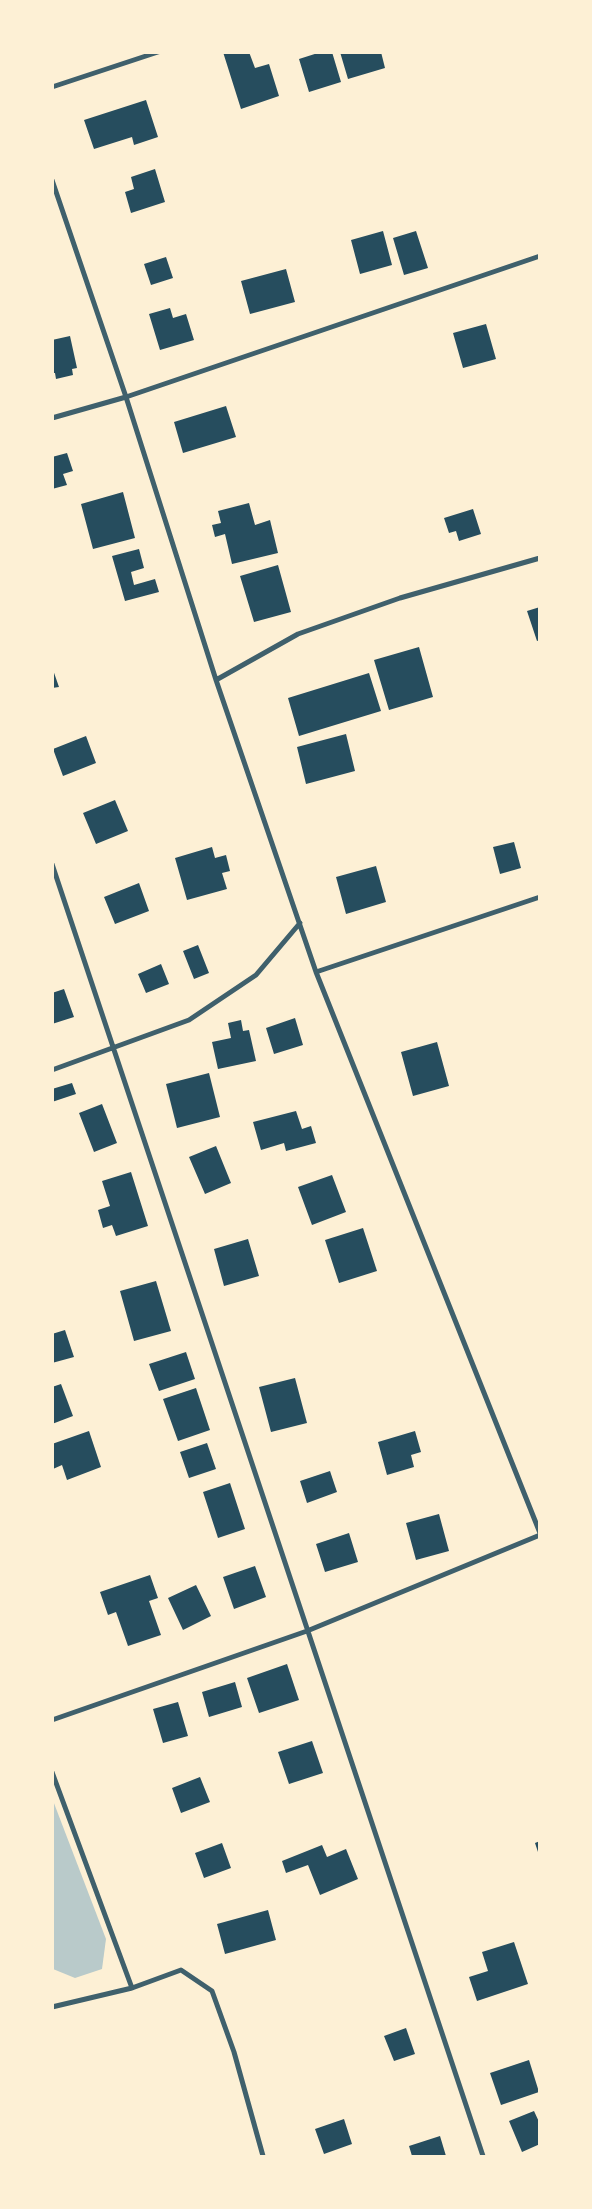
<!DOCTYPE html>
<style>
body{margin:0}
#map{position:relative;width:592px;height:2209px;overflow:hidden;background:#fdf0d5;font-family:"Noto Sans",sans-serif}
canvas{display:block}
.frame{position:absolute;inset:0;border:54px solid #fdf0d5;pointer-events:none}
</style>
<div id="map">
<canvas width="592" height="2209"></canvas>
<div class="frame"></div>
</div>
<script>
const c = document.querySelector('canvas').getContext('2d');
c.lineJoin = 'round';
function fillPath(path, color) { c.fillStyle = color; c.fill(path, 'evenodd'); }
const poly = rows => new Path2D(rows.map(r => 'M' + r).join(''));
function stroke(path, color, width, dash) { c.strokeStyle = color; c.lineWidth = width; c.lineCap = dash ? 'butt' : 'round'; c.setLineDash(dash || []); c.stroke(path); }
fillPath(poly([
 [52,1798,106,1939,102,1969,75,1978,53,1969]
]), '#b9caca');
fillPath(poly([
 [223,52,249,52,255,68,269,64,279,96,241,109],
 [321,52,332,52,341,82,309,92,299,59],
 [340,52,381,52,385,68,348,79],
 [146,100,158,137,134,145,132,137,94,149,84,120],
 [155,169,165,202,131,213,125,192,134,189,131,177],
 [383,231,392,265,360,274,351,240],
 [416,231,428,268,404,275,393,238],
 [166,257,173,278,151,285,144,264],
 [286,269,295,302,250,314,241,281],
 [170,308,173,318,186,314,194,340,160,350,149,314],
 [486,324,496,359,463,368,453,333],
 [70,336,77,368,72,369,73,375,56,379,55,373,52,373,52,340],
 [226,406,236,437,183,453,174,422],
 [67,453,73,471,63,474,67,485,52,489,52,457],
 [123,492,135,538,93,549,81,504],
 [249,503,255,525,270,520,278,553,232,564,225,534,215,537,212,525,221,523,218,511],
 [473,509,481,534,459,541,456,531,449,533,444,518],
 [139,549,144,568,131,572,134,585,155,579,159,592,125,601,112,556],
 [278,565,291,612,254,622,240,576],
 [540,607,540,640,537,641,527,611],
 [419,647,433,697,389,710,374,660],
 [52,667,59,687,52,688],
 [369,673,381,711,299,736,288,698],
 [346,734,355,771,306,784,297,747],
 [86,736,96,763,63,776,53,749],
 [115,800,128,831,96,844,83,813],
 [514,842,521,868,500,874,493,847],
 [212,847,215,858,226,855,230,871,222,873,227,889,187,900,175,858],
 [376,866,386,902,346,914,336,877],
 [139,883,149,911,115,924,104,897],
 [198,945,209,973,194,979,183,951],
 [161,964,169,984,146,993,138,974],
 [64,989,74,1017,52,1024,52,993],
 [295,1018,303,1045,274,1054,266,1028],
 [241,1020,243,1031,249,1030,256,1061,218,1069,212,1042,231,1038,228,1023],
 [437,1042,449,1086,413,1096,401,1052],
 [209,1073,220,1117,177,1128,166,1084],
 [72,1083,76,1094,52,1102,52,1089],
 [102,1104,117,1143,94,1152,79,1113],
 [296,1111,302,1129,311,1126,316,1143,286,1151,284,1143,261,1150,253,1122],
 [216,1146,231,1183,205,1194,189,1157],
 [131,1172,148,1226,116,1236,112,1225,103,1228,98,1210,110,1206,102,1181],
 [332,1175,346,1212,312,1225,298,1187],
 [363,1228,377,1271,339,1283,325,1240],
 [248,1239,259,1276,224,1286,214,1249],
 [156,1281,171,1331,134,1341,120,1291],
 [65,1330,74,1357,52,1363,52,1334],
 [186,1352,195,1379,159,1391,149,1364],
 [295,1378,307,1423,271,1432,259,1387],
 [61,1384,73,1416,52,1424,52,1387],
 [196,1388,210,1430,178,1441,163,1399],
 [89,1431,101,1467,67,1480,62,1465,53,1469,52,1444],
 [415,1431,421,1452,411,1455,414,1467,387,1475,378,1442],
 [207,1443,216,1469,189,1478,180,1452],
 [330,1471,337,1492,307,1503,300,1481],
 [230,1483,245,1529,218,1538,203,1492],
 [439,1514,449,1551,416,1560,406,1523],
 [349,1533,358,1562,325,1572,316,1544],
 [255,1566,266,1597,234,1609,223,1577],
 [150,1575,158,1598,149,1601,161,1635,128,1646,116,1612,108,1615,100,1592],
 [196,1585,211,1616,183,1630,168,1598],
 [287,1664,299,1700,259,1713,247,1678],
 [235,1682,242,1707,209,1717,202,1692],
 [178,1702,188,1736,163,1743,153,1709],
 [312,1741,323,1773,289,1784,278,1752],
 [200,1777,210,1802,181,1813,172,1788],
 [540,1841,540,1855,539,1855,535,1843],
 [222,1843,231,1868,204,1878,195,1853],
 [322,1845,327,1857,346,1849,358,1879,320,1895,308,1865,286,1873,282,1861],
 [268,1910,276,1940,225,1954,217,1924],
 [514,1942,528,1984,477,2001,469,1977,488,1971,482,1952],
 [406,2028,415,2054,394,2061,384,2036],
 [529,2060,539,2092,501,2105,490,2073],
 [534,2111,540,2124,540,2144,522,2152,509,2121],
 [344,2119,352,2144,324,2154,315,2129],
 [440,2136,446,2156,412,2156,409,2146]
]), '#264d5e');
stroke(poly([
 [52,87,158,52],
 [52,180,126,397,216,680,316,972,540,1533],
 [52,418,126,397,540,256],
 [216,680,298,634,400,598,540,558],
 [52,864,483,2156],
 [316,972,540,897],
 [52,1070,189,1020,256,975,300,923],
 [52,1720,307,1631,540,1535],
 [52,1772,132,1988],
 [52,2007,132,1988,181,1970,212,1991,234,2052,263,2156]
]), '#3f606c', 5);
</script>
